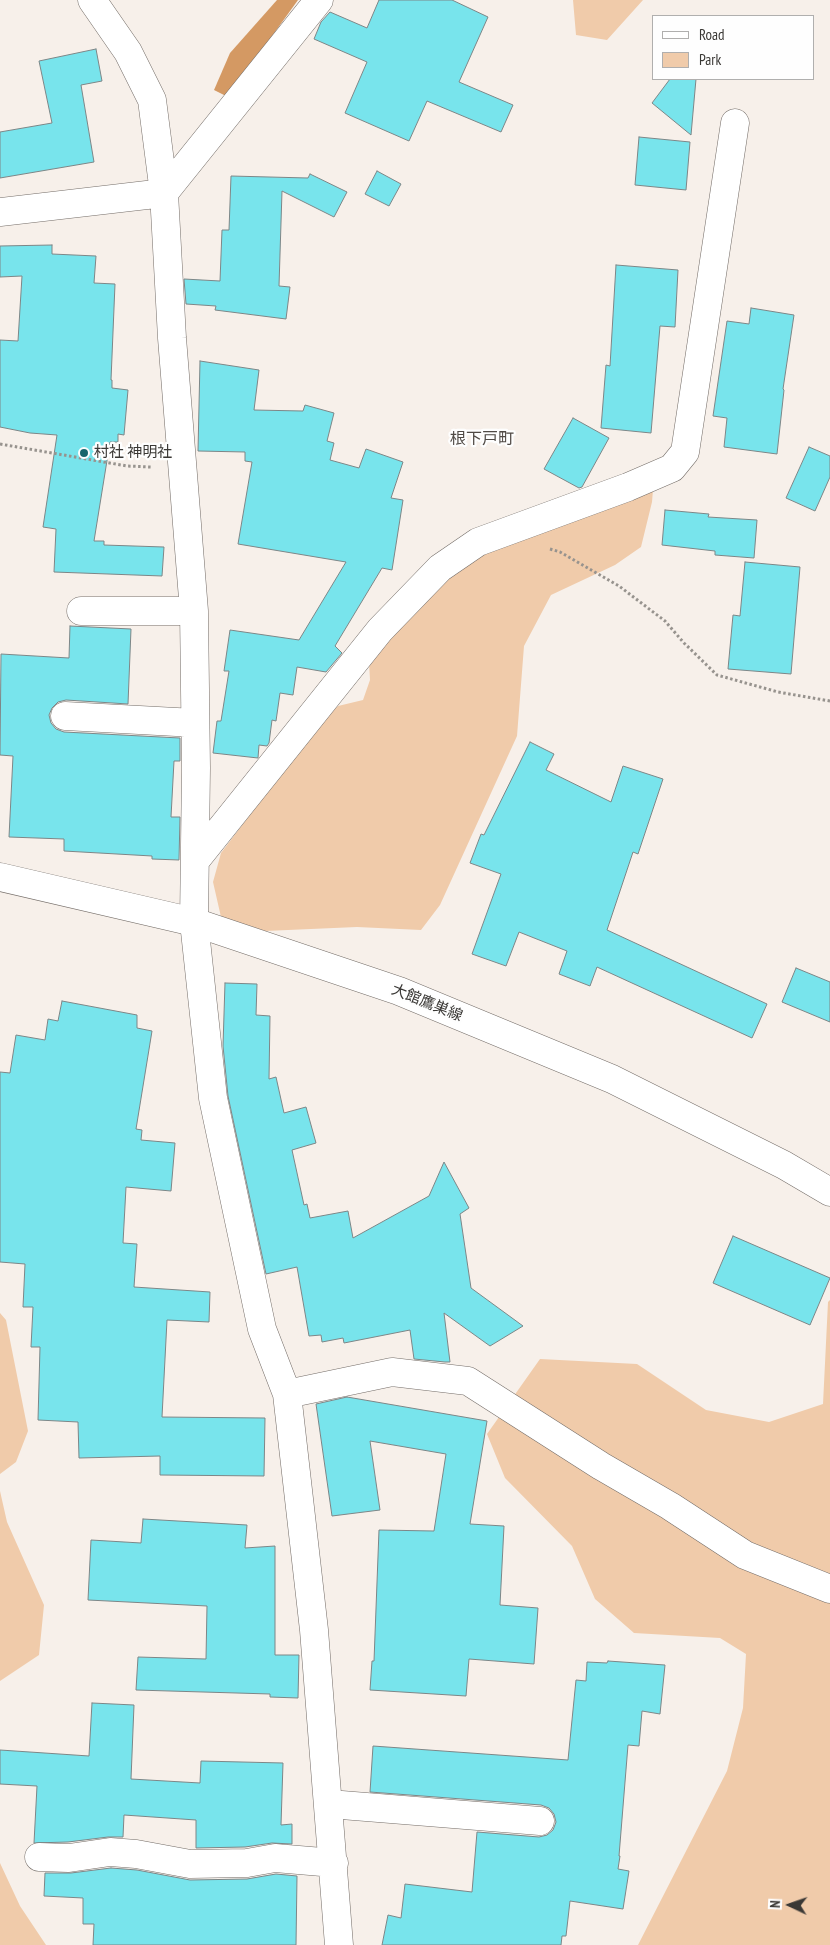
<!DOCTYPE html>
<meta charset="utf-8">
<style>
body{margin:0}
#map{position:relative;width:830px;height:1945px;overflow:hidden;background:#f7f0ea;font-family:"PT Sans Narrow",sans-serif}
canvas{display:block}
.legend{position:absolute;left:652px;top:15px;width:162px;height:65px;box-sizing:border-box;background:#fefefe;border:1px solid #b0afae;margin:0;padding:6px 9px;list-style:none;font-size:15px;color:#3a3835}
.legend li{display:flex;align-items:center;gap:10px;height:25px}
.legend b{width:25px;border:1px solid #b0afae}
.north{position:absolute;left:765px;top:1880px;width:50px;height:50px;-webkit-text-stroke:4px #fefefe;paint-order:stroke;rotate:273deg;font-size:14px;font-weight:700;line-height:20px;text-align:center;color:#3a3835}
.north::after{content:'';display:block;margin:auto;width:18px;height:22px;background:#3a3835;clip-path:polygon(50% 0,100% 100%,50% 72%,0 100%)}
</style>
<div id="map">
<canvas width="830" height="1945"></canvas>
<ul class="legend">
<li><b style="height:6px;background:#fff"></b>Road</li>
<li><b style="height:14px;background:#f0cbaa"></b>Park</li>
</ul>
<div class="north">N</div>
</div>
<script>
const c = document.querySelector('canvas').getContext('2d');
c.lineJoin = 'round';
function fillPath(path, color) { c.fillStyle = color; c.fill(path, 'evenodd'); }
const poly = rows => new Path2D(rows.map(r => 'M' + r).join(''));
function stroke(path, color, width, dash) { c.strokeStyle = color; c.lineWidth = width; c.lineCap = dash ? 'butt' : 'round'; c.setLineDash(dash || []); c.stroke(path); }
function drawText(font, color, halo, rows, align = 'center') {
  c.font = font + ' "PT Sans Narrow","Noto Sans JP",sans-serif'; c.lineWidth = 4.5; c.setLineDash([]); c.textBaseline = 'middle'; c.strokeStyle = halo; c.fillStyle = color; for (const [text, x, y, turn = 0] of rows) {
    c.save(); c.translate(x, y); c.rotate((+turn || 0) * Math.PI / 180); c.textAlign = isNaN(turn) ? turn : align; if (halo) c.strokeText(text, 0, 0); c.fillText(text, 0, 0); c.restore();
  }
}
fillPath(poly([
 [573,0,643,0,607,40,576,35],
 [653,490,652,502,641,547,615,565,551,595,524,646,517,736,440,905,421,930,357,927,265,931,221,917,213,882,221,853,317,726,338,706,363,700,370,680,369,662,443,576,487,548],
 [830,1300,830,1945,638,1945,727,1771,743,1708,746,1654,720,1638,634,1633,595,1599,572,1546,505,1478,487,1434,540,1359,637,1364,706,1410,769,1422,823,1404,828,1302],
 [0,1313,6,1320,28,1431,16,1462,0,1474],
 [0,1491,7,1522,44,1605,39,1655,0,1681],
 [0,1863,20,1906,46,1945,0,1945]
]), '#f0cbaa');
fillPath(poly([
 [277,0,298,0,228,97,214,90,230,53]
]), '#d49963');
const building = poly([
 [379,0,452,0,488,17,459,82,513,105,501,132,427,101,409,141,345,113,367,62,314,39,321,22,330,12,367,28,379,0],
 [96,49,102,81,81,85,94,162,0,178,0,132,52,123,39,61,96,49],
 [670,79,696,79,691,135,652,103,670,79],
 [639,137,690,142,686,190,635,185,639,137],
 [377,171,401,184,389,206,365,194,377,171],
 [310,174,347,192,334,217,282,191,279,286,290,287,286,319,215,310,216,306,186,304,184,279,220,281,222,230,229,230,231,176,308,178,310,174],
 [52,245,52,254,96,256,94,283,115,284,111,380,112,380,112,388,128,390,124,435,118,434,118,442,110,442,94,541,104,541,104,545,164,547,162,576,54,572,56,529,43,527,57,435,30,433,0,427,0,340,18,341,22,276,0,277,0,246,52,245],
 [616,265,678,270,675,327,660,326,651,433,601,428,606,365,610,366,616,265],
 [751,308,794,315,783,389,784,390,777,454,724,447,727,418,713,416,727,321,749,324,751,308],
 [200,361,259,370,254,410,303,411,305,405,334,413,327,441,334,443,330,460,359,468,366,449,403,462,391,498,403,500,392,570,382,568,335,646,342,653,326,672,297,667,293,695,280,693,276,721,272,720,269,743,267,746,259,745,258,758,213,753,217,721,221,721,229,671,224,671,230,630,299,640,346,562,238,544,252,462,245,461,245,452,198,451,200,361],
 [573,418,609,438,582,487,579,488,544,469,573,418],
 [809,447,830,456,830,477,815,511,786,498,809,447],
 [665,510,709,514,708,517,757,520,754,558,715,555,715,551,662,545,665,510],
 [745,562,800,567,791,674,728,669,733,615,740,616,745,562],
 [70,626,131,629,128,704,66,700,58,702,52,708,49,715,51,723,56,729,64,732,180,738,180,761,174,761,171,817,180,817,179,860,152,859,152,856,64,851,64,839,9,837,13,756,0,755,1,654,69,658,70,626],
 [530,742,554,754,546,770,611,802,623,766,663,779,638,854,633,852,607,930,767,1004,752,1038,597,967,590,986,559,974,567,951,519,932,506,966,472,954,501,874,470,863,481,834,484,835,530,742],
 [796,968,830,982,830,1022,782,1002,796,968],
 [225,983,257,984,256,1015,270,1016,269,1079,276,1077,284,1113,306,1107,316,1143,292,1150,304,1205,307,1204,310,1218,348,1211,353,1238,429,1196,444,1162,469,1208,460,1214,471,1288,523,1326,490,1346,444,1313,450,1362,445,1362,414,1359,410,1330,344,1343,343,1338,322,1342,321,1335,309,1336,297,1267,266,1274,228,1096,223,1046,225,983],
 [62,1001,137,1015,137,1028,152,1031,136,1129,142,1130,141,1140,175,1143,171,1191,126,1187,123,1243,137,1244,134,1287,210,1292,209,1322,167,1320,162,1417,265,1418,264,1476,160,1475,160,1456,79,1458,78,1422,38,1420,40,1347,31,1347,33,1307,23,1307,25,1264,0,1262,0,1072,10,1073,16,1035,45,1040,48,1019,58,1021,62,1001],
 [733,1236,830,1278,810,1325,713,1283,733,1236],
 [347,1397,487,1421,470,1524,504,1526,500,1605,538,1608,534,1664,469,1659,466,1696,370,1690,372,1661,374,1661,379,1530,434,1531,446,1454,370,1441,380,1510,332,1516,316,1404,347,1397],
 [143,1519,247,1525,245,1548,275,1546,275,1655,299,1655,298,1698,270,1697,270,1694,136,1690,138,1657,206,1659,207,1606,88,1600,91,1540,141,1543,143,1519],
 [608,1661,665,1665,660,1714,642,1711,639,1746,628,1745,619,1856,620,1856,618,1869,629,1871,623,1909,570,1901,566,1936,562,1936,561,1945,382,1945,388,1915,401,1918,405,1884,472,1892,477,1832,539,1837,547,1835,553,1830,556,1822,554,1814,549,1808,541,1805,370,1792,373,1746,568,1760,576,1680,586,1681,587,1662,607,1663,608,1661],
 [92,1703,134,1705,131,1779,200,1783,201,1761,283,1763,281,1825,292,1824,292,1844,272,1843,245,1847,196,1848,196,1820,124,1815,123,1837,108,1837,68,1842,34,1843,37,1786,0,1784,0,1750,89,1756,92,1703],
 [111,1868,137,1870,190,1880,247,1879,276,1874,297,1876,296,1945,93,1945,94,1924,83,1924,83,1898,44,1896,45,1873,71,1873,111,1868]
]);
fillPath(building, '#78e4ec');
stroke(building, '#7d8687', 1);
const street = poly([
 [92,0,128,52,152,100,164,193,172,338,194,611,196,768,194,922,213,1098,262,1329,287,1394,314,1630,339,1945],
 [0,212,164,193,319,0],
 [81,611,194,611],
 [65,716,195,723],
 [195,861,380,630,440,568,478,542,628,487,672,468,685,452,735,123],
 [287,1394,392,1372,468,1381,601,1466,670,1506,745,1555,830,1589],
 [329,1804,540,1821],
 [39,1857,69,1858,110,1852,136,1854,190,1864,247,1863,275,1858,334,1863]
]);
const secondary = poly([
 [0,877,194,922,399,991,612,1079,784,1165,830,1192]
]);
stroke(street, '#746d68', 29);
stroke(secondary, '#746d68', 29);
stroke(poly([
 [0,444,127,466,151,467],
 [550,549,560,552,619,586,665,621,684,643,717,675,778,692,830,701]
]), '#97938e', 3, [2.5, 2.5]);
stroke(street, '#fff', 28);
stroke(secondary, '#fff', 28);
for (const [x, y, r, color] of [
 [84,453,5,"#18666c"]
]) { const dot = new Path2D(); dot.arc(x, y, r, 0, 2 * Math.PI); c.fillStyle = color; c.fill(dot); stroke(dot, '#fefefe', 2); }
drawText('15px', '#3a3835', '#fefefe', [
 ["村社 神明社",94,453]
], 'left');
drawText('15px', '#3a3835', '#fefefe', [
 ["大館鷹巣線",427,1003,22]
]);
drawText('16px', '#504a45', '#fefefe', [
 ["根下戸町",482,439]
]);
</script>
